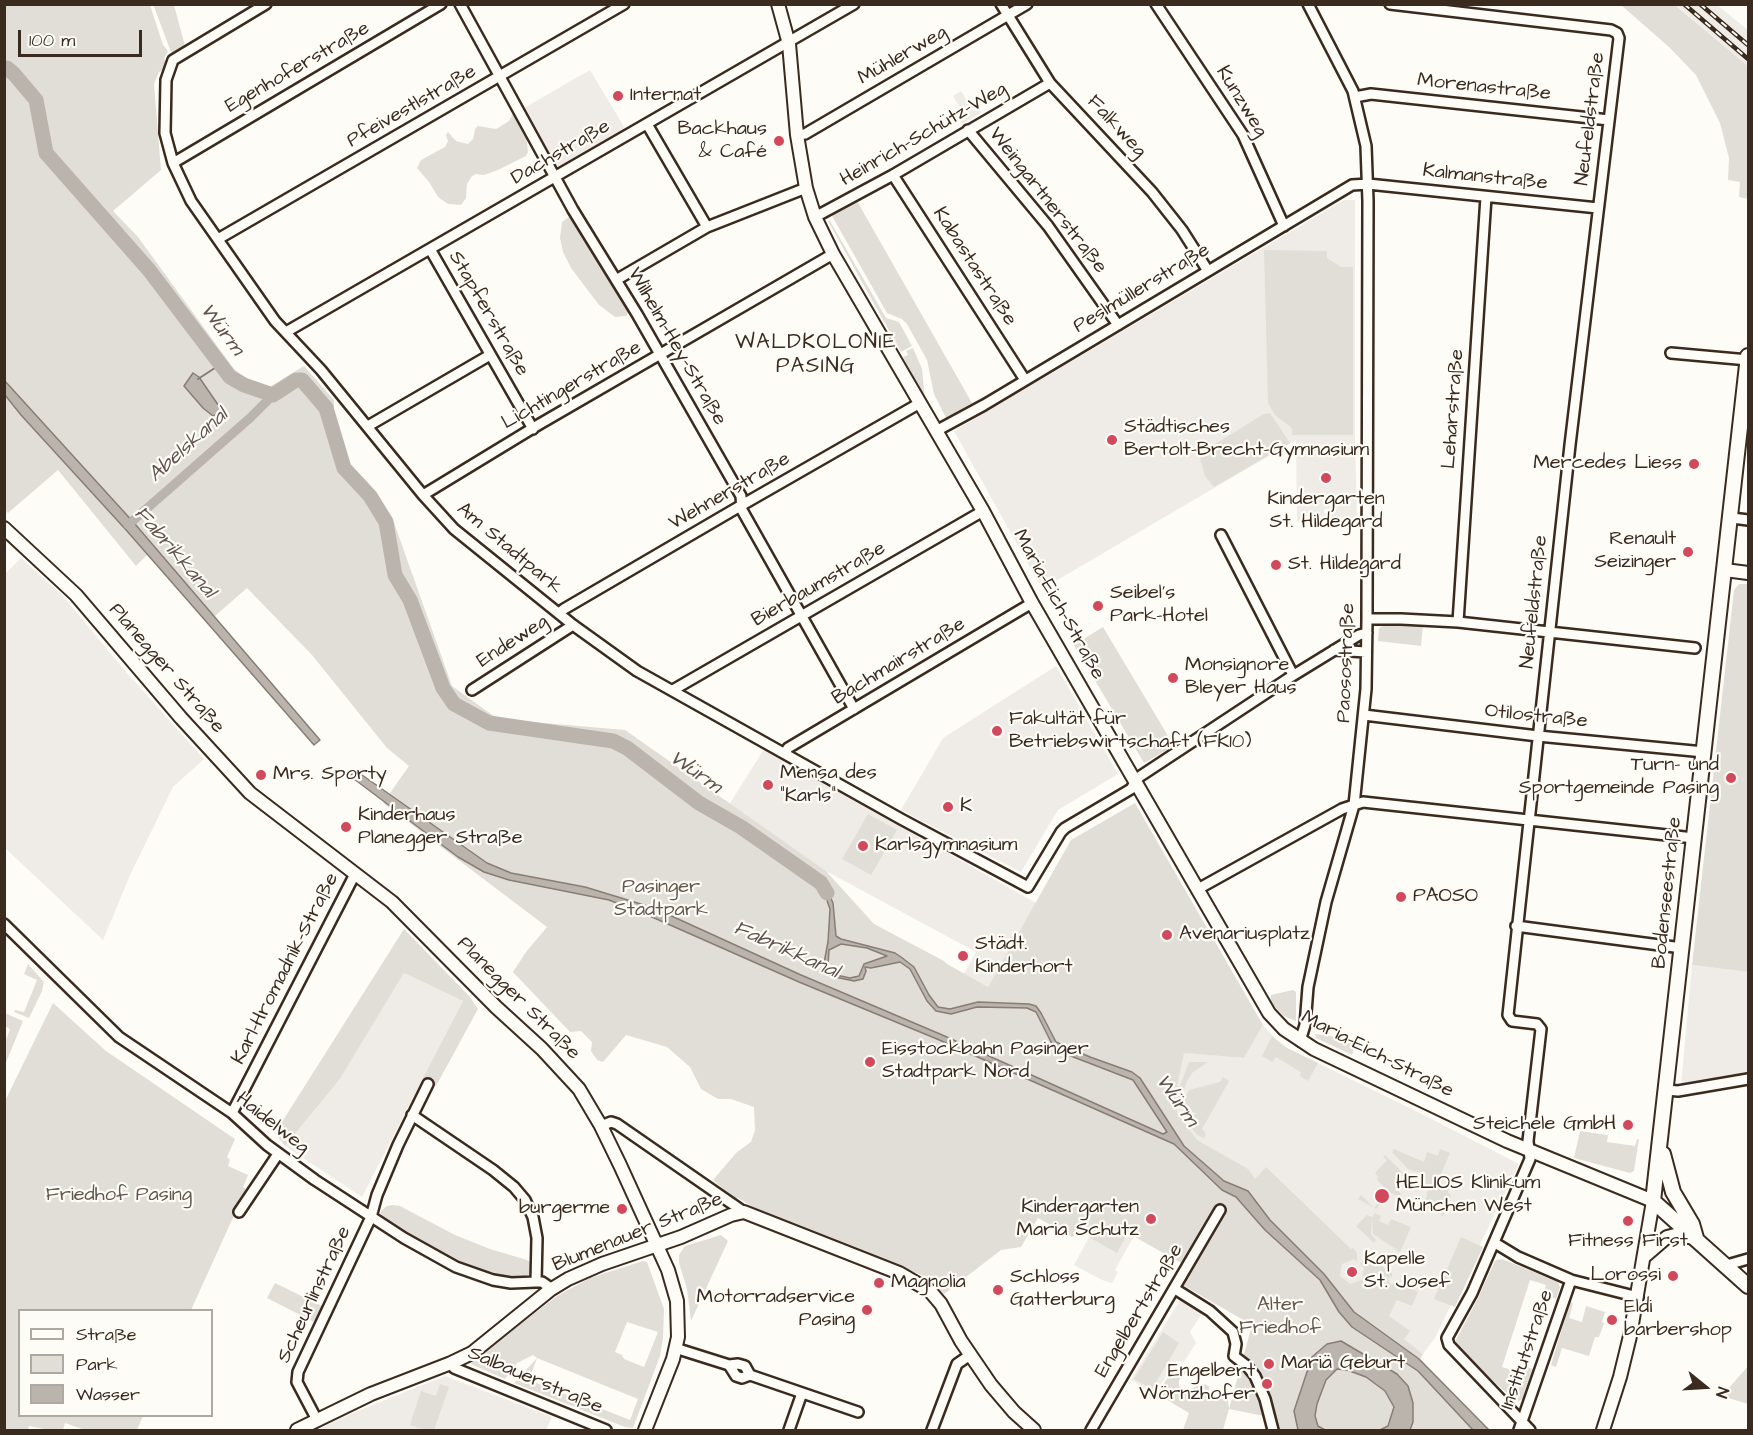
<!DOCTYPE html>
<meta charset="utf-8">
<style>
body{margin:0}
#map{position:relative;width:1753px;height:1435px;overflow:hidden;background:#fdfcf7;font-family:"Architects Daughter",sans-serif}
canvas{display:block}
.frame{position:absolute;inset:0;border:6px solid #3b2a1e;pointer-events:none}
.legend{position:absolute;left:18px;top:1309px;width:195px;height:108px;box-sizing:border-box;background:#fdfcf7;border:2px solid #afa8a0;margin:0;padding:8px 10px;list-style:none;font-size:18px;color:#3b2a1e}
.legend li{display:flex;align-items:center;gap:12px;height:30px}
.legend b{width:30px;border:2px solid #afa8a0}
.north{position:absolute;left:1675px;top:1357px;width:60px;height:60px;-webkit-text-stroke:4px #fdfcf7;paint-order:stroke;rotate:108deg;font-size:16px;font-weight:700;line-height:24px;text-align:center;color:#3b2a1e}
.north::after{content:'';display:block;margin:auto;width:21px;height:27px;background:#3b2a1e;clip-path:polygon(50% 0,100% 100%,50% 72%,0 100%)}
.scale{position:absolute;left:18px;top:30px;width:124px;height:27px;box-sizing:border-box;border:3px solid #3b2a1e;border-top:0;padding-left:8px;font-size:18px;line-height:21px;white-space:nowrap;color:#3b2a1e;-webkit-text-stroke:4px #fdfcf7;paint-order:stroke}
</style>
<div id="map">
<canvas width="1753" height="1435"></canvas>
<div class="frame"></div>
<ul class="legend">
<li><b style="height:8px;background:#fdfcf7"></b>Straße</li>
<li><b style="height:16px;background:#e1ded7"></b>Park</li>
<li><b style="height:16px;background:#bbb4ad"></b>Wasser</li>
</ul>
<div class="north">N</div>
<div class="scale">100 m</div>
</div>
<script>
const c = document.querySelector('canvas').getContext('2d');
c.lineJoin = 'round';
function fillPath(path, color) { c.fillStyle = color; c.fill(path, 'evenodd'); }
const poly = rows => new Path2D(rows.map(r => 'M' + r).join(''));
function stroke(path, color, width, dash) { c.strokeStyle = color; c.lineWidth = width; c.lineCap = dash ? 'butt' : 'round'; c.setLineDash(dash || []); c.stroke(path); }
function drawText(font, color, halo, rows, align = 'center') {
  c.font = font + ' "Architects Daughter",sans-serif'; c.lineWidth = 4.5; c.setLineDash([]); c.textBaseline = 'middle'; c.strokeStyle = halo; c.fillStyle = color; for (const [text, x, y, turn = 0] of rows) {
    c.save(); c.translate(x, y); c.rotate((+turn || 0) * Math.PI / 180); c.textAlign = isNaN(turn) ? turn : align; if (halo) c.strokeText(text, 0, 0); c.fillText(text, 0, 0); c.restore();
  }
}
fillPath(poly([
 [1676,5,1717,5,1748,30,1748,66],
 [590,70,626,130,560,167,556,165,524,108],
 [961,91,973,111,979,108,981,113,962,124,959,119,964,116,953,96],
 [1344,200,1355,200,1355,438,1357,518,1307,517,1297,522,1296,440,1042,589,954,431],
 [21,558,62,595,126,672,204,759,173,787,131,873,103,940,5,848,5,574],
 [1056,666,1118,774,1058,810,1021,872,901,810,943,738],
 [764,749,1036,903,988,987,964,974,976,952,826,871,729,805],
 [1692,965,1748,972,1748,1079,1710,1092,1680,1096],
 [404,973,463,1001,362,1197,285,1146,340,1079],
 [1263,1025,1281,1045,1420,1113,1519,1164,1435,1338,1423,1354,1348,1295,1191,1145,1118,1047,1244,1058],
 [1128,1163,1183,1264,1134,1236,1115,1270,1118,1272,1112,1283,1102,1280,1074,1265,1089,1237,1088,1231],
 [1182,1297,1203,1312,1190,1332,1196,1343,1184,1362,1176,1361,1155,1394,1131,1380],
 [445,1376,552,1417,546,1430,317,1430,348,1415]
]), '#efece7');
fillPath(poly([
 [153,4,174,5,185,46,178,52,171,52],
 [4,5,150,5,163,45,168,51,164,59,166,61,163,70,159,72,154,84,161,170,113,211,138,237,234,369,258,387,271,386,304,366,334,400,334,455,392,517,452,686,498,719,625,730,826,871,874,924,944,961,947,964,988,987,1071,840,1135,803,1263,1025,1244,1058,1184,1053,1177,1086,1180,1086,1189,1062,1208,1062,1192,1073,1187,1081,1177,1110,1177,1113,1197,1140,1248,1169,1255,1179,1266,1167,1351,1249,1353,1248,1357,1253,1357,1262,1354,1259,1342,1264,1340,1276,1350,1284,1362,1280,1364,1268,1360,1264,1367,1256,1392,1273,1392,1276,1388,1279,1391,1285,1396,1282,1418,1292,1412,1306,1397,1300,1389,1316,1410,1331,1404,1339,1423,1354,1420,1359,1489,1430,1277,1430,1274,1412,1264,1416,1229,1409,1223,1430,1183,1430,1189,1413,1157,1394,1177,1363,1184,1367,1185,1373,1179,1380,1179,1386,1183,1389,1190,1390,1198,1385,1204,1384,1209,1386,1209,1396,1228,1400,1229,1409,1252,1325,1174,1280,1183,1264,1128,1233,1117,1253,1089,1237,1088,1231,1072,1237,1038,1218,1021,1247,1001,1250,944,1294,929,1278,765,1214,738,1198,735,1199,713,1180,737,1152,751,1142,755,1130,754,1107,731,1099,718,1099,701,1089,690,1067,667,1047,626,1035,603,1062,597,1060,591,1051,592,1042,581,1031,570,1032,513,972,526,952,547,927,383,803,409,766,387,748,312,655,247,588,215,616,212,614,207,620,148,554,136,566,58,470,8,513,5,510],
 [1621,5,1675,5,1748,66,1748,199,1739,197,1740,182,1728,180,1729,158,1720,123,1696,75,1669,47],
 [513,113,518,115,522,122,526,135,528,152,526,156,498,170,484,175,476,174,472,176,467,184,466,198,461,205,448,204,438,197,429,182,417,168,421,160,445,147,448,141,446,135,448,132,456,141,468,144,473,139,475,129,478,126,496,129,509,121],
 [857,201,972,403,946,418,934,394,927,360,907,324,902,319,887,313,832,216],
 [569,217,572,219,629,311,626,316,615,317,599,305,571,268,563,252,560,238,562,222],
 [828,221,830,221,886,318,899,322,912,346,901,352],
 [1264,250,1327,251,1327,258,1341,267,1353,267,1353,435,1292,435,1292,428,1275,415,1268,403],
 [913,348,922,369,925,399,903,357,908,355,906,351],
 [1270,413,1290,443,1214,487,1205,476,1199,454,1264,414],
 [1739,584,1748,584,1748,972,1692,965,1734,590],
 [1390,623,1423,624,1421,646,1378,641,1379,628],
 [1103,627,1174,746,1144,763,1074,645],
 [868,814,897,830,871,875,842,859],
 [404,929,470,997,478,1009,436,1086,423,1078,463,1001,404,973,340,1079,285,1146,275,1133],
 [28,964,44,982,42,991,29,1018,14,1012,15,1010,24,1012,37,980,24,974],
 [1293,990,1296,992,1296,1021,1284,1016,1270,1002,1271,995],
 [53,1003,106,1051,235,1139,227,1157,230,1160,228,1166,248,1175,243,1187,246,1189,191,1310,20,1310,20,1416,143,1416,137,1430,85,1430,65,1423,63,1430,49,1430,29,1426,28,1430,5,1430,4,1103],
 [5,1013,23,1021,5,1065,5,1043,10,1029,5,1026],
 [1315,1034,1348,1038,1355,1045,1352,1055,1316,1038],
 [1272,1036,1287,1048,1318,1063,1308,1081,1300,1076,1301,1072,1276,1057,1272,1062,1262,1056],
 [1223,1077,1229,1081,1202,1129,1206,1134,1204,1138,1197,1135,1181,1113,1184,1110,1195,1115,1196,1113,1183,1108,1182,1105,1189,1090,1220,1082],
 [1580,1131,1608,1135,1607,1142,1635,1146,1637,1139,1639,1139,1634,1171,1630,1173,1574,1158],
 [1394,1149,1424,1162,1427,1152,1438,1156,1440,1149,1450,1153,1438,1181,1450,1188,1448,1192,1451,1196,1443,1216,1441,1215,1444,1208,1435,1204,1432,1211,1424,1208,1428,1189,1425,1180,1418,1172,1408,1169,1392,1152],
 [1385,1155,1404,1174,1399,1179,1397,1188,1403,1198,1391,1193,1376,1209,1358,1199,1361,1195,1374,1208,1389,1192,1377,1180,1378,1177,1375,1173,1387,1160,1383,1157],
 [393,1205,400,1206,455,1235,490,1249,527,1260,531,1263,533,1269,531,1275,527,1278,512,1278,493,1276,478,1271,436,1252,383,1220,380,1216,381,1211,387,1206],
 [1375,1213,1381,1216,1379,1221,1388,1225,1391,1219,1411,1227,1400,1252,1373,1234,1372,1218,1371,1234,1376,1240,1374,1243,1356,1226,1367,1215,1372,1217],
 [721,1235,728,1241,691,1321,687,1289,679,1263,679,1255,685,1246],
 [1461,1237,1483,1247,1455,1307,1434,1299],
 [1502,1259,1558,1282,1560,1287,1556,1299,1543,1294,1546,1285,1530,1280,1502,1367,1518,1372,1520,1365,1533,1369,1523,1399,1517,1402,1491,1379,1456,1343,1456,1340,1477,1300,1494,1263,1496,1260],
 [643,1261,647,1262,664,1309,663,1338,660,1356,633,1428,625,1427,514,1383,537,1358,533,1355,517,1363,505,1379,471,1364,475,1359,557,1296,590,1278],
 [627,1322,658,1332,644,1367,624,1359,622,1355,615,1352],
 [537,1358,638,1399,630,1420,529,1380],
 [275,1283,322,1306,314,1322,267,1298],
 [1570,1302,1573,1303,1569,1318,1582,1322,1586,1306,1605,1312,1602,1322,1604,1323,1599,1337,1595,1337,1589,1356,1562,1348,1556,1367,1551,1365],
 [1163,1332,1179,1343,1152,1389,1134,1379],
 [1748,1366,1748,1404,1722,1396],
 [440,1384,449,1387,434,1430,426,1430,410,1425,421,1391,436,1396]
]), '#e1ded7');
const water = poly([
 [193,373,199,377,223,412,213,416,203,408,184,386,193,373],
 [4,380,135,524,320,740,314,745,127,531,21,415,5,395,4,380],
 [355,770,487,863,511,873,585,887,654,908,801,975,940,1034,1163,1134,1167,1132,1133,1080,1063,1053,1052,1044,1036,1012,1027,1008,977,1007,951,1014,936,1011,927,1001,910,969,900,962,871,968,865,967,866,971,863,979,854,981,830,976,824,969,824,963,828,942,830,909,824,892,815,881,818,877,824,883,833,903,836,936,841,939,895,953,901,957,914,967,929,995,938,1007,950,1009,978,1002,1029,1004,1036,1006,1041,1013,1056,1042,1090,1057,1132,1072,1140,1078,1184,1146,1224,1181,1248,1191,1270,1220,1324,1274,1354,1312,1419,1359,1489,1430,1473,1430,1418,1371,1352,1327,1339,1312,1320,1280,1265,1230,1236,1197,1222,1190,1174,1144,937,1039,799,982,652,917,609,900,509,880,484,872,458,857,350,776,355,770],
 [841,944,867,948,887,956,864,964,859,976,850,978,836,975,831,972,828,966,829,950,841,944],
 [1341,1341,1397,1374,1408,1386,1413,1403,1413,1422,1410,1430,1380,1430,1388,1426,1394,1407,1385,1391,1366,1377,1347,1370,1337,1369,1326,1380,1317,1404,1315,1416,1318,1426,1325,1430,1298,1430,1294,1411,1312,1357,1327,1344,1341,1341]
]);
fillPath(water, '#bbb4ad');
stroke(water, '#887d74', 1.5);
stroke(poly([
 [198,379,221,364]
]), '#887d74', 2);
stroke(poly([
 [128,525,250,418,273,395]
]), '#bbb4ad', 9);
stroke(poly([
 [4,69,7,68,14,74,36,100,46,153,149,270,230,377,244,385,273,395,296,380,302,380,326,408,344,468,370,496,386,522,395,575,410,600,443,688,454,704,489,723,613,741,627,748,699,803,741,827,821,883,827,893]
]), '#bbb4ad', 15);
const street = poly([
 [266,4,173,60,166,80,165,133,173,163,191,201,275,321,321,370,423,495,454,529,573,625,637,671,901,819,1028,887,1061,832,1065,828,1131,789,1139,777,1289,678,1359,635,1367,633],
 [460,4,573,210,637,314,741,496,742,510,854,709],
 [1001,4,1050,83,1152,192,1182,230,1208,271],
 [1156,4,1243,135,1284,226],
 [1390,4,1611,30,1617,33,1619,38,1570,445,1508,1015,1512,1021,1537,1024,1541,1029,1528,1141,1530,1159,1472,1293,1447,1338,1449,1345,1530,1430],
 [1355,97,1371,94,1609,120],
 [647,124,707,227],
 [968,130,1048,226,1118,325],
 [797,135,805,134,1027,4],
 [173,163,441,4],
 [893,175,1025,380],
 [815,217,893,175,1050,83],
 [218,239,624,4],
 [430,249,533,429],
 [616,280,707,227,806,188],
 [286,332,854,4],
 [1671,353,1748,360],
 [368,426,490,355],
 [936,431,984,405,1352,185,1368,184,1598,208],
 [423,495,538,425,833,254],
 [1732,518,1748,520],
 [1221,535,1293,675],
 [559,613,564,609,742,505,920,403],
 [1367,619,1401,619,1458,622,1695,648],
 [1458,622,1486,197],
 [1334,650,1366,652],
 [472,690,573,625],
 [673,690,983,511],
 [1364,715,1538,736,1704,752],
 [785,753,788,748,1032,603],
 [1198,889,1342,809,1363,802,1694,838],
 [4,924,119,1037,232,1113,267,1145,315,1180,404,1238,456,1267,493,1280,511,1283,536,1282,542,1282,552,1289],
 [1516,926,1682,948],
 [1300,1041,1305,1025,1308,987,1326,902,1354,805,1366,689,1367,619,1368,201,1366,146,1353,91,1308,4],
 [1666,1090,1678,1091,1748,1079],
 [232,1113,355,874],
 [412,1115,493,1170,514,1187,525,1200,533,1217,537,1238,536,1282],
 [601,1126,611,1122,617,1124,744,1212],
 [239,1212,278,1154],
 [1495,1243,1518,1257,1571,1280,1638,1297],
 [1727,1265,1748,1259],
 [1175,1289,1210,1311,1233,1332,1236,1344,1234,1356,1247,1366,1255,1376,1265,1399,1273,1430],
 [675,1348,729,1365,738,1364,745,1366,750,1375],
 [451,1363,454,1368,606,1430],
 [729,1365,736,1376,742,1378,750,1375,858,1412],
 [317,1420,297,1382,298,1372,371,1217,377,1195,398,1145,428,1084],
 [789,1430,802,1393],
 [932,1430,957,1364,970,1355],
 [1091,1430,1220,1210],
 [1519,1430,1571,1280]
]);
const secondary = poly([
 [778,4,789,44,797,135,806,188,815,217,833,254,983,511,1032,603,1269,1013,1284,1029,1314,1049,1507,1141,1653,1201,1630,1336,1620,1377,1603,1430],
 [4,528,76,595,181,718,250,793,392,902,496,1007,542,1049,579,1089,601,1126,620,1165,668,1270,677,1301,678,1337,673,1359,645,1430],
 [1725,570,1748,573],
 [1645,1256,1667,1237,1675,1235,1696,1238],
 [297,1430,371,1394,451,1363,472,1353,550,1290,568,1279,602,1264,681,1237,731,1215,744,1212,899,1273,930,1291,941,1304,961,1341,991,1385,1014,1412,1034,1430]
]);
const primary = poly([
 [1748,356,1653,1201,1748,1286],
 [1663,1154,1673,1192,1692,1224,1696,1238]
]);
stroke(street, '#3b2a1e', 14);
stroke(secondary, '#3b2a1e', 16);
stroke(primary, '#3b2a1e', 18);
stroke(street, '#fdfcf7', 9);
stroke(secondary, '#fdfcf7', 12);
stroke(primary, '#fdfcf7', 14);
const rail = poly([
 [1684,4,1748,59],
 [1700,4,1748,45]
]);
stroke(rail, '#3b2a1e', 4.5);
stroke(rail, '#fdfcf7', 2, [7]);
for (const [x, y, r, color] of [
 [618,96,6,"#d1495b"],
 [779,141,6,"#d1495b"],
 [1112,440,6,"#d1495b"],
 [1694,464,6,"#d1495b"],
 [1326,478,6,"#d1495b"],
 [1688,552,6,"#d1495b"],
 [1276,565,6,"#d1495b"],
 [1098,606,6,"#d1495b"],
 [1173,678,6,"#d1495b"],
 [997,731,6,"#d1495b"],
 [261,775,6,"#d1495b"],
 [1731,778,6,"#d1495b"],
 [768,785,6,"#d1495b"],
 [948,807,6,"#d1495b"],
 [346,827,6,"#d1495b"],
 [863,846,6,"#d1495b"],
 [1401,897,6,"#d1495b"],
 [1167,935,6,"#d1495b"],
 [963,956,6,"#d1495b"],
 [870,1062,6,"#d1495b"],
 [1628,1125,6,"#d1495b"],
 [1382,1196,8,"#d1495b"],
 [622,1209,6,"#d1495b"],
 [1151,1219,6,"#d1495b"],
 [1628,1221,6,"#d1495b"],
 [1352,1272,6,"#d1495b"],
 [1673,1276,6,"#d1495b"],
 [879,1283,6,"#d1495b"],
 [998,1290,6,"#d1495b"],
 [867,1310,6,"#d1495b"],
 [1612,1320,6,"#d1495b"],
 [1269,1364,6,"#d1495b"],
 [1267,1384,6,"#d1495b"]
]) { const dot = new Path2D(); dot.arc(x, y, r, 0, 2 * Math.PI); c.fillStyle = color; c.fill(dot); stroke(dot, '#fdfcf7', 2); }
drawText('20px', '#3b2a1e', '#fdfcf7', [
 ["Mühlerweg",903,56,-30],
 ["Egenhoferstraße",298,68,-30],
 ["Morenastraße",1484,88,6],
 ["Kunzweg",1241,102,58],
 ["Pfeivestlstraße",412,107,-30],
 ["Neufeldstraße",1591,119,-83],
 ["Falkweg",1116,127,47],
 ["Heinrich-Schütz-Weg",924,135,-30],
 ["Dachstraße",561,153,-30],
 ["Kalmanstraße",1485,178,6],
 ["Weingartnerstraße",1047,201,52],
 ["Kabastastraße",974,267,57],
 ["Peslmüllerstraße",1142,289,-31],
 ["Stapferstraße",488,314,60],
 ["Wilhelm-Hey-Straße",676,347,60],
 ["Lichtingerstraße",572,386,-30],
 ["Leharstraße",1454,409,-86],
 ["Wehnerstraße",730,492,-30],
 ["Am Stadtpark",509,549,40],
 ["Bierbaumstraße",819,585,-30],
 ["Neufeldstraße",1535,602,-84],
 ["Maria-Eich-Straße",1058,605,61],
 ["Endeweg",513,642,-33],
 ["Bachmairstraße",899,662,-31],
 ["Paosostraße",1347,663,-88],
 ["Planegger Straße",166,669,49],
 ["Otilostraße",1536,717,6],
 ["Bodenseestraße",1668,893,-84],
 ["Karl-Hromadnik-Straße",286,969,-63],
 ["Planegger Straße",518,999,45],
 ["Maria-Eich-Straße",1377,1055,27],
 ["Haidelweg",272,1124,38],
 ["Blumenauer Straße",638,1233,-22],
 ["Scheurlinstraße",315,1295,-65],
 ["Engelbertstraße",1140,1311,-59],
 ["Institutstraße",1528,1350,-71],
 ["Salbauerstraße",535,1381,23]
]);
drawText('20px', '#3b2a1e', '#fdfcf7', [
 ["Internat",630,96],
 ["Backhaus",767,130,"right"],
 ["& Café",767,153,"right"],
 ["Städtisches",1124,428],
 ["Bertolt-Brecht-Gymnasium",1124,451],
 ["Mercedes Liess",1682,464,"right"],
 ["Kindergarten",1326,500,"center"],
 ["St. Hildegard",1326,523,"center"],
 ["Renault",1676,540,"right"],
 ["Seizinger",1676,563,"right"],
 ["St. Hildegard",1288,565],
 ["Seibel's",1110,594],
 ["Park-Hotel",1110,617],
 ["Monsignore",1185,666],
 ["Bleyer Haus",1185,689],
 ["Fakultät für",1009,720],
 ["Betriebswirtschaft (FK10)",1009,743],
 ["Turn- und",1719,766,"right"],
 ["Sportgemeinde Pasing",1719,789,"right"],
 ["Mensa des",780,774],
 ["\"Karls\"",780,797],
 ["Mrs. Sporty",273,775],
 ["K",960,807],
 ["Kinderhaus",358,816],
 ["Planegger Straße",358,839],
 ["Karlsgymnasium",875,846],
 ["PAOSO",1413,897],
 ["Avenariusplatz",1179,935],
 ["Städt.",975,945],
 ["Kinderhort",975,968],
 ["Eisstockbahn Pasinger",882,1050],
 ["Stadtpark Nord",882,1073],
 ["Steichele GmbH",1616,1125,"right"],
 ["HELIOS Klinikum",1396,1184],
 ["München West",1396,1207],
 ["Kindergarten",1139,1208,"right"],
 ["Maria Schutz",1139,1231,"right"],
 ["burgerme",610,1209,"right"],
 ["Fitness First",1628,1242,"center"],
 ["Kapelle",1364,1260],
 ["St. Josef",1364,1283],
 ["Lorossi",1661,1276,"right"],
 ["Schloss",1010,1278],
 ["Gatterburg",1010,1301],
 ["Magnolia",891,1283],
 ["Motorradservice",855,1298,"right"],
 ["Pasing",855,1321,"right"],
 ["Eldi",1624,1308],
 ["barbershop",1624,1331],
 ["Mariä Geburt",1281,1364],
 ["Engelbert",1255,1372,"right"],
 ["Wörnzhofer",1255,1395,"right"]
], 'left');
drawText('20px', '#64574c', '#fdfcf7', [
 ["Pasinger",661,888],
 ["Stadtpark",661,911],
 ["Friedhof Pasing",119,1196],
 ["Alter",1280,1306],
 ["Friedhof",1280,1329]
]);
drawText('italic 21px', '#615349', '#fdfcf7', [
 ["Würm",221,330,53],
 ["Abelskanal",189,446,-42],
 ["Fabrikkanal",174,553,49],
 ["Würm",695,773,35],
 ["Fabrikkanal",786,951,24],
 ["Würm",1176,1101,55]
]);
c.letterSpacing = '1.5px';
drawText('21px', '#3b2a1e', '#fdfcf7', [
 ["WALDKOLONIE",816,344],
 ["PASING",816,368]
]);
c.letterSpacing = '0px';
</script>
